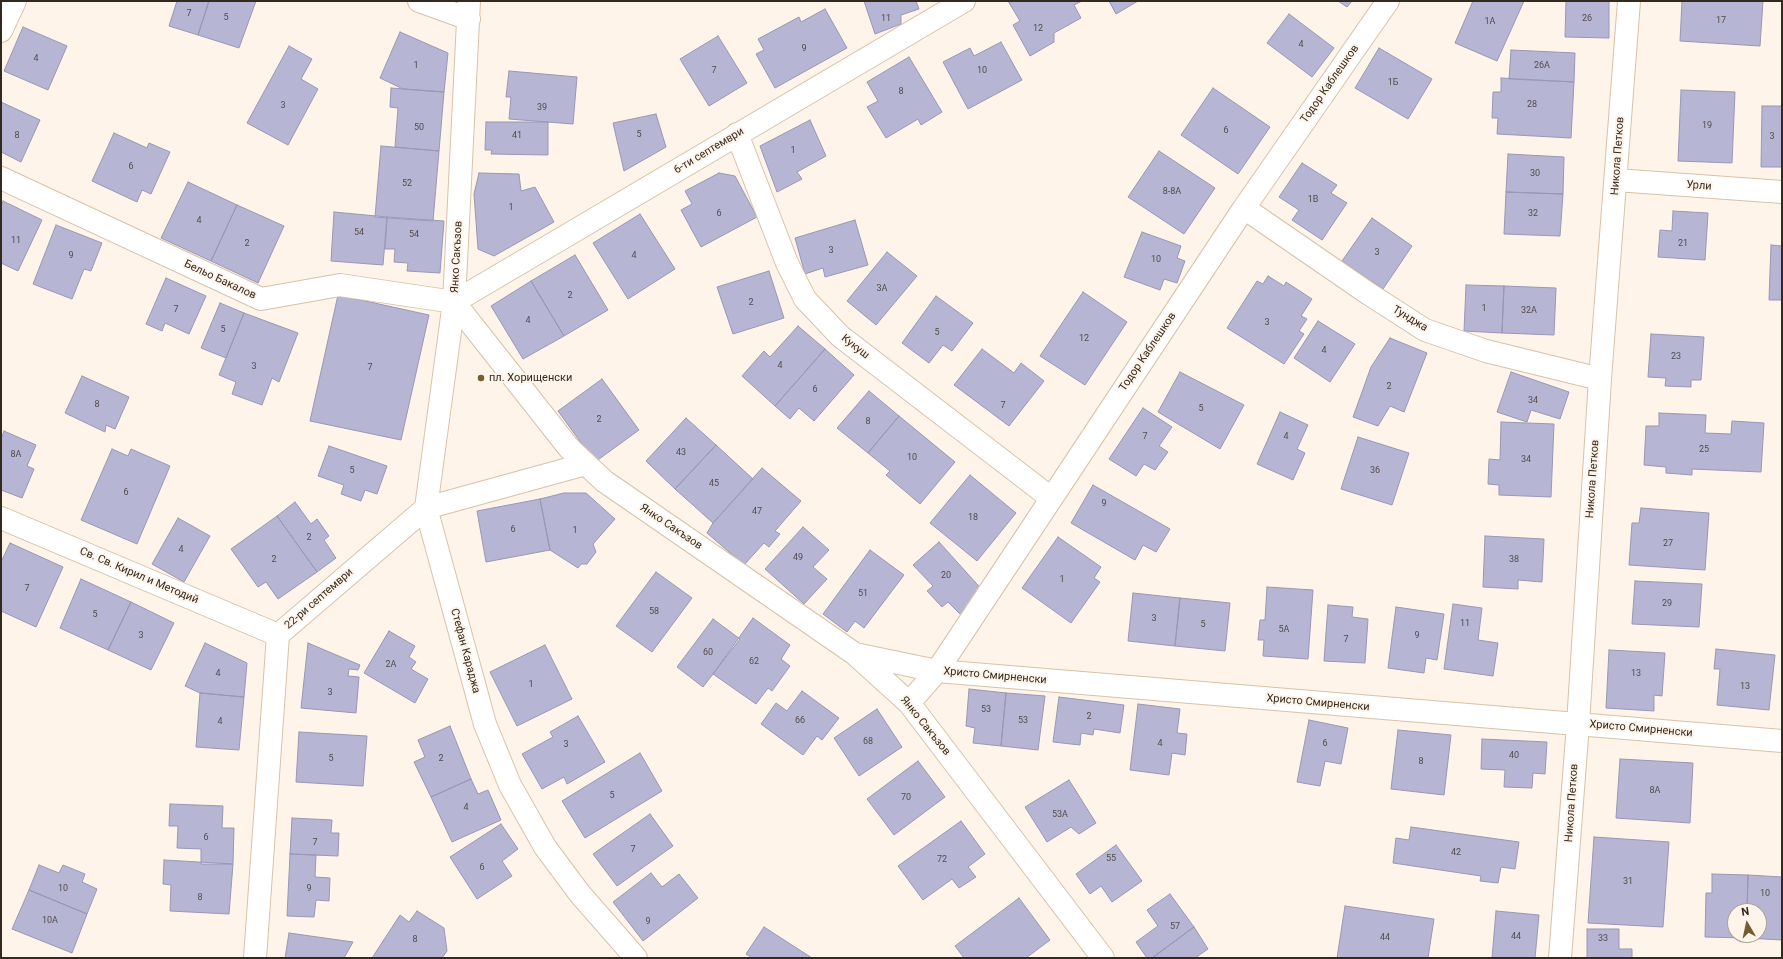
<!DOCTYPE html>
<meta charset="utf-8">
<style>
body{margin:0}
#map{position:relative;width:1783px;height:959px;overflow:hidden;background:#fef4ea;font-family:Roboto,sans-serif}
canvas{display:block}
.frame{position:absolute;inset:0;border:2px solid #32291f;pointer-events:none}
.north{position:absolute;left:1727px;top:903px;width:40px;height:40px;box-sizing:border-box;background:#fef4ea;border:1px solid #aca399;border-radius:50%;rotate:351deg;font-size:11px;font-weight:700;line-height:16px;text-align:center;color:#32291f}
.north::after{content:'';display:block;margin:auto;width:14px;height:18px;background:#765c2e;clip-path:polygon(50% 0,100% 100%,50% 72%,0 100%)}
</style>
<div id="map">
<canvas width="1783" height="959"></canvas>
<div class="frame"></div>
<div class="north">N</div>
</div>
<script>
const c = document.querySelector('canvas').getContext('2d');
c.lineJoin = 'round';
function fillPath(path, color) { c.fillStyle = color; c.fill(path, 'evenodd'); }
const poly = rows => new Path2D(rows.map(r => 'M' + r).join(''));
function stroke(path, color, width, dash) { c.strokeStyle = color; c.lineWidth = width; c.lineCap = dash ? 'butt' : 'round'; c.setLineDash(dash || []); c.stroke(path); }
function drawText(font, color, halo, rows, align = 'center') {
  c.font = font + ' Roboto,sans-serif'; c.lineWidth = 4; c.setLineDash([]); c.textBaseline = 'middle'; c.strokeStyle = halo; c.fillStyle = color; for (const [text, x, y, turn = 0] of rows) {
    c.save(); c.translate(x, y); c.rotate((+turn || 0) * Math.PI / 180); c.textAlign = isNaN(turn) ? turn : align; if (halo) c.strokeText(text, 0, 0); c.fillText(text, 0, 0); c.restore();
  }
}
const building = poly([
 [177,1,209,1,198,35,169,26,177,1],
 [209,1,256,1,239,48,198,35,209,1],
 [864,1,916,1,919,9,901,15,901,24,875,34,864,1],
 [1008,1,1082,1,1074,5,1081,18,1054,33,1054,42,1030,56,1013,25,1020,21,1008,1],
 [1109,1,1138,1,1116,14,1109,1],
 [1338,1,1352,1,1347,7,1338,1],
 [1473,1,1524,1,1497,61,1455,43,1473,1],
 [1566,1,1609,1,1609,38,1565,37,1566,1],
 [1682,1,1763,1,1760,46,1680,41,1682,1],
 [825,9,847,48,775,88,756,54,764,50,758,39,799,17,801,22,825,9],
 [1289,14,1334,48,1312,77,1267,43,1289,14],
 [23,27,67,46,48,90,4,71,23,27],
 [400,32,448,53,444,92,403,89,380,78,400,32],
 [718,36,747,83,709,106,680,59,718,36],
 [1001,42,1022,80,968,109,943,62,970,48,974,56,1001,42],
 [289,46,312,59,301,79,318,89,288,145,247,123,289,46],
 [1379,48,1432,79,1408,119,1355,88,1379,48],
 [1511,50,1575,53,1574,82,1509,79,1511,50],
 [909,57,942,112,921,125,918,119,886,138,867,107,878,101,867,82,909,57],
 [509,71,577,77,573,124,509,119,511,97,506,97,509,71],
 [1501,78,1574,82,1571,138,1497,134,1498,118,1492,118,1493,92,1501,92,1501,78],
 [391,88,444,92,439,151,395,147,398,108,390,107,391,88],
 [1213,88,1270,127,1238,174,1181,135,1213,88],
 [1681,90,1735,92,1732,163,1678,161,1681,90],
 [1,102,40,120,21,162,1,152,1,102],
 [1762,106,1782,106,1782,167,1761,167,1762,106],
 [656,114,666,147,624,171,613,123,656,114],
 [810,120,826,156,797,172,802,179,777,192,760,146,810,120],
 [486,122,548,122,548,155,491,154,492,150,485,150,486,122],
 [114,133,147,148,149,143,170,152,151,194,142,190,137,202,92,181,114,133],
 [381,146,439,151,433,221,375,217,381,146],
 [1159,151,1215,188,1184,234,1128,197,1159,151],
 [1508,154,1564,157,1563,194,1506,192,1508,154],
 [1302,163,1337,185,1331,193,1347,203,1322,240,1292,220,1299,210,1279,197,1302,163],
 [479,173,519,174,521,191,535,187,554,222,494,256,478,249,474,194,479,173],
 [719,173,735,176,757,217,701,247,681,210,692,204,685,191,719,173],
 [188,182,237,205,211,261,161,238,188,182],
 [1506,192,1563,194,1560,236,1504,234,1506,192],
 [3,201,42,220,18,271,1,263,1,206,3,201],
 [237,205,284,226,258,283,211,261,237,205],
 [1673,211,1708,213,1705,260,1658,257,1660,230,1672,231,1673,211],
 [334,212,387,217,383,265,331,261,334,212],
 [640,214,675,269,628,299,593,243,640,214],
 [387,217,444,221,440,273,407,271,408,263,394,262,395,249,385,249,387,217],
 [1372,218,1412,246,1383,289,1342,261,1372,218],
 [855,220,868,265,825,277,823,268,805,274,795,238,855,220],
 [56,225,102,243,91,271,84,269,72,299,33,284,56,225],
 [1142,232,1181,246,1177,258,1185,261,1177,283,1164,279,1160,290,1124,277,1142,232],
 [1771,245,1782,246,1782,300,1769,300,1771,245],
 [887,252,917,276,876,325,847,301,887,252],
 [575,255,608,310,564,336,531,281,575,255],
 [769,271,784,318,733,334,717,287,769,271],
 [1268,276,1284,286,1286,282,1312,299,1301,316,1307,319,1299,331,1304,334,1284,364,1227,328,1257,281,1263,284,1268,276],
 [166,278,206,296,189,334,165,323,162,331,146,324,166,278],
 [531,281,564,336,523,359,491,306,531,281],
 [1466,285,1504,286,1502,333,1464,331,1466,285],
 [1504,286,1556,288,1554,335,1502,333,1504,286],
 [1083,292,1127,322,1085,385,1040,356,1083,292],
 [338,295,429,315,401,440,310,421,338,295],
 [936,296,973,323,952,351,943,345,929,363,902,343,936,296],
 [220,303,244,313,226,358,201,348,220,303],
 [244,313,298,333,279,382,272,378,262,405,232,394,236,382,219,375,244,313],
 [1318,321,1355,344,1330,382,1294,358,1318,321],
 [798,326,825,349,775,406,742,376,764,351,770,357,798,326],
 [1651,334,1704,337,1701,380,1691,380,1691,387,1665,386,1666,378,1648,377,1651,334],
 [1390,338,1427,353,1404,412,1390,406,1378,426,1353,417,1371,367,1390,338],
 [825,349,854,375,814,421,799,408,790,419,775,406,825,349],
 [982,349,1014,373,1021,363,1044,381,1009,426,954,385,982,349],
 [1180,372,1244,405,1220,449,1158,412,1180,372],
 [1511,372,1569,392,1560,419,1531,410,1527,422,1497,412,1511,372],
 [82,376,129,397,115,429,106,425,105,432,65,413,82,376],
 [602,379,639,430,595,462,558,411,602,379],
 [869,391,899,416,868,453,837,428,869,391],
 [1143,408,1172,427,1159,446,1168,452,1155,470,1144,464,1136,476,1109,459,1143,408],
 [1280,412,1308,425,1297,449,1305,453,1293,480,1257,464,1280,412],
 [1659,413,1706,415,1705,433,1731,434,1732,421,1764,423,1761,472,1692,469,1692,475,1666,473,1666,467,1644,465,1646,426,1659,426,1659,413],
 [899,416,955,462,920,504,886,475,890,471,868,453,899,416],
 [686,418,716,445,675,489,646,461,686,418],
 [1501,422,1554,424,1551,497,1499,495,1499,485,1488,484,1489,459,1500,460,1501,422],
 [4,431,36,445,27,466,34,469,22,498,1,490,1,439,4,431],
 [1358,437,1409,453,1392,505,1341,489,1358,437],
 [716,445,753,479,713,523,675,489,716,445],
 [329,446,387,466,377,494,365,490,361,501,341,494,344,485,318,476,329,446],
 [112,449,128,456,131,449,170,466,137,544,81,520,112,449],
 [762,468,801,501,775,531,780,534,769,547,764,543,744,565,707,533,713,523,762,468],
 [970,475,1016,513,977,561,930,523,970,475],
 [1093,485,1170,529,1156,552,1143,545,1135,560,1071,523,1093,485],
 [564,493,586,493,615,519,593,544,596,552,587,564,581,564,578,568,550,550,540,499,564,493],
 [540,499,550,550,486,562,477,511,540,499],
 [295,502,311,524,317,519,329,536,324,540,336,558,317,572,277,516,295,502],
 [1641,508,1709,513,1705,570,1629,565,1632,523,1639,523,1641,508],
 [277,516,317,572,278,599,266,582,258,587,231,549,277,516],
 [178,518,210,536,184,582,152,564,178,518],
 [803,527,829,550,813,567,827,579,804,604,765,569,803,527],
 [1485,536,1544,539,1542,582,1518,580,1518,589,1483,587,1485,536],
 [1058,537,1101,567,1094,578,1100,582,1071,623,1022,588,1058,537],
 [939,542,985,593,961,615,948,602,942,607,927,591,933,586,913,565,939,542],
 [10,543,63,567,36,627,1,611,1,562,10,543],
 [870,550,904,575,864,628,855,621,847,632,823,614,870,550],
 [656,572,692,598,652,652,616,626,656,572],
 [81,579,131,602,108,650,60,628,81,579],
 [1635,581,1702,584,1699,627,1632,624,1635,581],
 [1267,587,1313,590,1308,659,1263,656,1264,640,1258,640,1260,620,1265,620,1267,587],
 [1133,593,1180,598,1175,646,1128,641,1133,593],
 [1180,598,1230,603,1225,651,1175,646,1180,598],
 [131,602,174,623,151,670,108,650,131,602],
 [1453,604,1482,608,1478,640,1498,643,1493,676,1444,669,1453,604],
 [1328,605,1353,607,1352,617,1368,619,1365,663,1324,661,1328,605],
 [1396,607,1444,614,1437,660,1426,658,1424,673,1388,668,1396,607],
 [753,618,790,645,781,659,790,666,772,691,768,688,756,704,713,674,753,618],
 [713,619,740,639,703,687,677,667,713,619],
 [389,631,415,646,409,657,416,662,411,669,428,679,415,703,364,673,389,631],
 [205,643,247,663,244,697,200,693,185,686,205,643],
 [308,643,360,665,358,670,349,669,348,676,359,677,356,713,301,708,308,643],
 [545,645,572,699,517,726,490,672,545,645],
 [1716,649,1775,655,1769,710,1717,705,1720,669,1714,669,1716,649],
 [1609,650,1665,653,1662,696,1654,695,1654,711,1606,708,1609,650],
 [969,689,1006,693,1001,746,973,743,975,728,966,726,969,689],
 [802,691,839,718,822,740,817,736,803,755,761,724,776,703,787,711,802,691],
 [200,693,244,697,239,750,196,747,200,693],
 [1006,693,1045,696,1038,750,1001,746,1006,693],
 [1059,697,1124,705,1120,733,1094,729,1093,735,1081,733,1080,745,1053,742,1059,697],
 [1138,704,1180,709,1177,733,1187,734,1185,755,1172,753,1169,775,1130,770,1138,704],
 [877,709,902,747,859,776,834,738,877,709],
 [578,716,605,762,567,784,564,777,542,789,522,754,553,737,550,732,578,716],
 [1309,720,1348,728,1341,764,1325,761,1320,786,1297,782,1309,720],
 [450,726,471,779,431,797,414,762,425,757,418,740,450,726],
 [1398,730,1451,735,1444,795,1391,789,1398,730],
 [299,732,367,736,363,786,296,782,299,732],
 [1482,739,1547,742,1545,774,1533,773,1532,788,1504,787,1505,770,1481,769,1482,739],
 [640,753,662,791,585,838,562,801,640,753],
 [1620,759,1693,763,1690,823,1616,818,1620,759],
 [918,761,945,797,894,835,867,799,918,761],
 [471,779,478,794,488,790,501,820,452,842,431,797,471,779],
 [1069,780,1096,823,1079,834,1071,827,1047,842,1025,807,1069,780],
 [170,804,223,806,222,828,234,828,233,864,201,864,201,849,177,848,178,826,169,826,170,804],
 [650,814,673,846,617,886,593,854,650,814],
 [292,818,332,820,331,833,339,833,338,856,290,854,292,818],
 [961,821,985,854,968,867,976,877,959,888,952,879,923,900,898,866,961,821],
 [501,824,518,849,502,861,512,876,477,899,450,857,501,824],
 [1411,827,1519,842,1515,869,1501,867,1498,883,1480,881,1481,876,1393,863,1396,838,1409,840,1411,827],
 [1594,837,1669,842,1663,927,1588,923,1594,837],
 [1116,845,1142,881,1112,902,1101,886,1090,894,1076,874,1116,845],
 [290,854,316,855,315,877,330,878,329,901,316,900,314,917,287,916,290,854],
 [164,860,233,864,229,914,170,911,171,885,163,884,164,860],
 [39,865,59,873,63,865,85,874,82,882,97,889,87,914,29,890,39,865],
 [651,873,662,887,679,874,698,898,643,941,613,902,651,873],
 [1712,874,1748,875,1747,911,1735,911,1735,935,1746,935,1746,938,1705,937,1706,893,1712,893,1712,874],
 [1748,875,1782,877,1782,940,1746,938,1746,935,1759,935,1759,911,1747,911,1748,875],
 [29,890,87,914,72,953,12,929,29,890],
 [1170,894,1194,927,1152,958,1147,958,1136,942,1158,926,1147,910,1170,894],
 [1019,898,1050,940,1026,958,964,958,955,946,1019,898],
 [1345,906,1434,919,1428,958,1337,958,1345,906],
 [417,911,444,928,447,951,442,958,372,958,400,915,409,922,417,911],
 [1496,911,1539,915,1535,958,1492,958,1496,911],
 [764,927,812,958,752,958,746,954,764,927],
 [1194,927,1208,949,1195,958,1152,958,1194,927],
 [1587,929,1619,929,1619,949,1632,949,1632,958,1587,958,1587,929],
 [289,933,353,942,344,958,285,958,289,933]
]);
fillPath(building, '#b6b5d4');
stroke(building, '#9897b5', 1);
const minor = poly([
 [419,1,469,19],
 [469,1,454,302,569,448,604,481,855,654,909,703,1103,958],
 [1,31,15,1],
 [737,134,787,263,805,299,840,336,1051,498],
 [1,178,261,299,340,285,454,302],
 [1616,180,1782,192],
 [1244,208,1369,294,1425,330,1486,351,1600,379],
 [454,302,426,508,485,724,510,785,545,847,580,894,636,958],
 [454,302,964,1],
 [1,518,278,635],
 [855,654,937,671,1782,741],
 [909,703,937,671,1244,208,1388,1],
 [255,958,278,635,426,508,586,464]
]);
const tertiary = poly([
 [1560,958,1578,724,1600,379,1629,1]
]);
stroke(minor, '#d9c2a8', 24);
stroke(tertiary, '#d9c2a8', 24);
stroke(minor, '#fff', 22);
stroke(tertiary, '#fff', 22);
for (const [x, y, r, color] of [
 [481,378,4,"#765c2e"]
]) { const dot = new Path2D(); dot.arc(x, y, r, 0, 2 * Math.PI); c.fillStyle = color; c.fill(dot); stroke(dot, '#fef4ea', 1.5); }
drawText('9px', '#534c4c', null, [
 ["7",189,14],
 ["5",226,18],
 ["11",886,19],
 ["26",1587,19],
 ["17",1721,21],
 ["1А",1490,22],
 ["12",1038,29],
 ["4",1301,45],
 ["9",804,49],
 ["4",36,59],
 ["1",416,66],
 ["26А",1542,66],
 ["7",714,71],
 ["10",982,71],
 ["1Б",1393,83],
 ["8",901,92],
 ["28",1532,105],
 ["3",283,106],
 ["39",542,108],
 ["19",1707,126],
 ["50",419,128],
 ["6",1226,131],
 ["5",639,135],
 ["8",17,136],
 ["41",517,136],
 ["3",1772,137],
 ["1",793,151],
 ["6",131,167],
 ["30",1535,174],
 ["52",407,184],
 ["8-8А",1172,192],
 ["1В",1313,200],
 ["1",511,208],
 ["6",719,214],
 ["32",1533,214],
 ["4",199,221],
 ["54",359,233],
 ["54",414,235],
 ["11",16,241],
 ["2",247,244],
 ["21",1683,244],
 ["3",831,251],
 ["3",1377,253],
 ["9",71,256],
 ["4",634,256],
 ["10",1156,260],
 ["3А",882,289],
 ["2",570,296],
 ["2",751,303],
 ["1",1484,309],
 ["7",176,310],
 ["32А",1529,311],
 ["4",528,321],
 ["3",1267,323],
 ["5",223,330],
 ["5",937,333],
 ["12",1084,339],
 ["4",1324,351],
 ["23",1676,357],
 ["4",780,366],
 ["3",254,367],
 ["7",370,368],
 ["2",1389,387],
 ["6",815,390],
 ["34",1533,401],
 ["8",97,405],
 ["7",1003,406],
 ["5",1201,409],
 ["2",599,420],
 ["8",868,422],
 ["7",1145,437],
 ["4",1286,437],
 ["25",1704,450],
 ["43",681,453],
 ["8А",16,455],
 ["10",912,458],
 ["34",1526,460],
 ["5",352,471],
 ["36",1375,471],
 ["45",714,484],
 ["6",126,493],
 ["9",1104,504],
 ["47",757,512],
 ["18",973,518],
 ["6",513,530],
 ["1",575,531],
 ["2",309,538],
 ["27",1668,544],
 ["4",181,550],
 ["49",798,558],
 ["2",274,560],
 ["38",1514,560],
 ["20",946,576],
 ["1",1062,580],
 ["7",27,589],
 ["51",863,594],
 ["29",1667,604],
 ["58",654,612],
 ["5",95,615],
 ["3",1154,619],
 ["11",1465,624],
 ["5",1203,625],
 ["5А",1284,630],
 ["3",141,636],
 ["9",1417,636],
 ["7",1346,640],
 ["60",708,653],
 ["62",754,662],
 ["2А",391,665],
 ["4",218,674],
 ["13",1636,674],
 ["1",531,685],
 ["13",1745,687],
 ["3",330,693],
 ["53",986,710],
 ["2",1089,717],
 ["66",800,721],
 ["53",1023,721],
 ["4",220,722],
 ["68",868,742],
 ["4",1160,744],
 ["6",1325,744],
 ["3",566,745],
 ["40",1514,756],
 ["5",331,759],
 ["2",441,759],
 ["8",1421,762],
 ["8А",1655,791],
 ["5",612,796],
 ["70",906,798],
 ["4",466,808],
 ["53А",1060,815],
 ["6",206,838],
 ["7",315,843],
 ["7",633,850],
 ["42",1456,853],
 ["55",1111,859],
 ["72",942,860],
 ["6",482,868],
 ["31",1628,882],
 ["10",63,889],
 ["9",309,889],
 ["10",1765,894],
 ["8",200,898],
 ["10А",50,921],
 ["9",648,922],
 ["57",1175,927],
 ["44",1516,937],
 ["44",1385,938],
 ["33",1603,939],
 ["8",415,940]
]);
drawText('11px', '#32291f', '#fef4ea', [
 ["Тодор Каблешков",1330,84,-55],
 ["6-ти септември",709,151,-31],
 ["Никола Петков",1618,156,-86],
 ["Урли",1699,186,4],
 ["Янко Сакъзов",457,257,-87],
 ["Бельо Бакалов",220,280,25],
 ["Тунджа",1410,319,31],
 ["Кукуш",855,347,38],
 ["Тодор Каблешков",1148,352,-56],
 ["Никола Петков",1593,479,-86],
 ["Янко Сакъзов",671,527,34],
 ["Св. Св. Кирил и Методий",139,576,23],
 ["22-ри септември",319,599,-41],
 ["Стефан Караджа",465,651,75],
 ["Христо Смирненски",995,676,5],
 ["Христо Смирненски",1318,703,5],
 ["Янко Сакъзов",925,726,51],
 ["Христо Смирненски",1641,729,5],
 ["Никола Петков",1572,803,-86]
]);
drawText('11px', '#32291f', '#fef4ea', [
 ["пл. Хорищенски",489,378]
], 'left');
</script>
